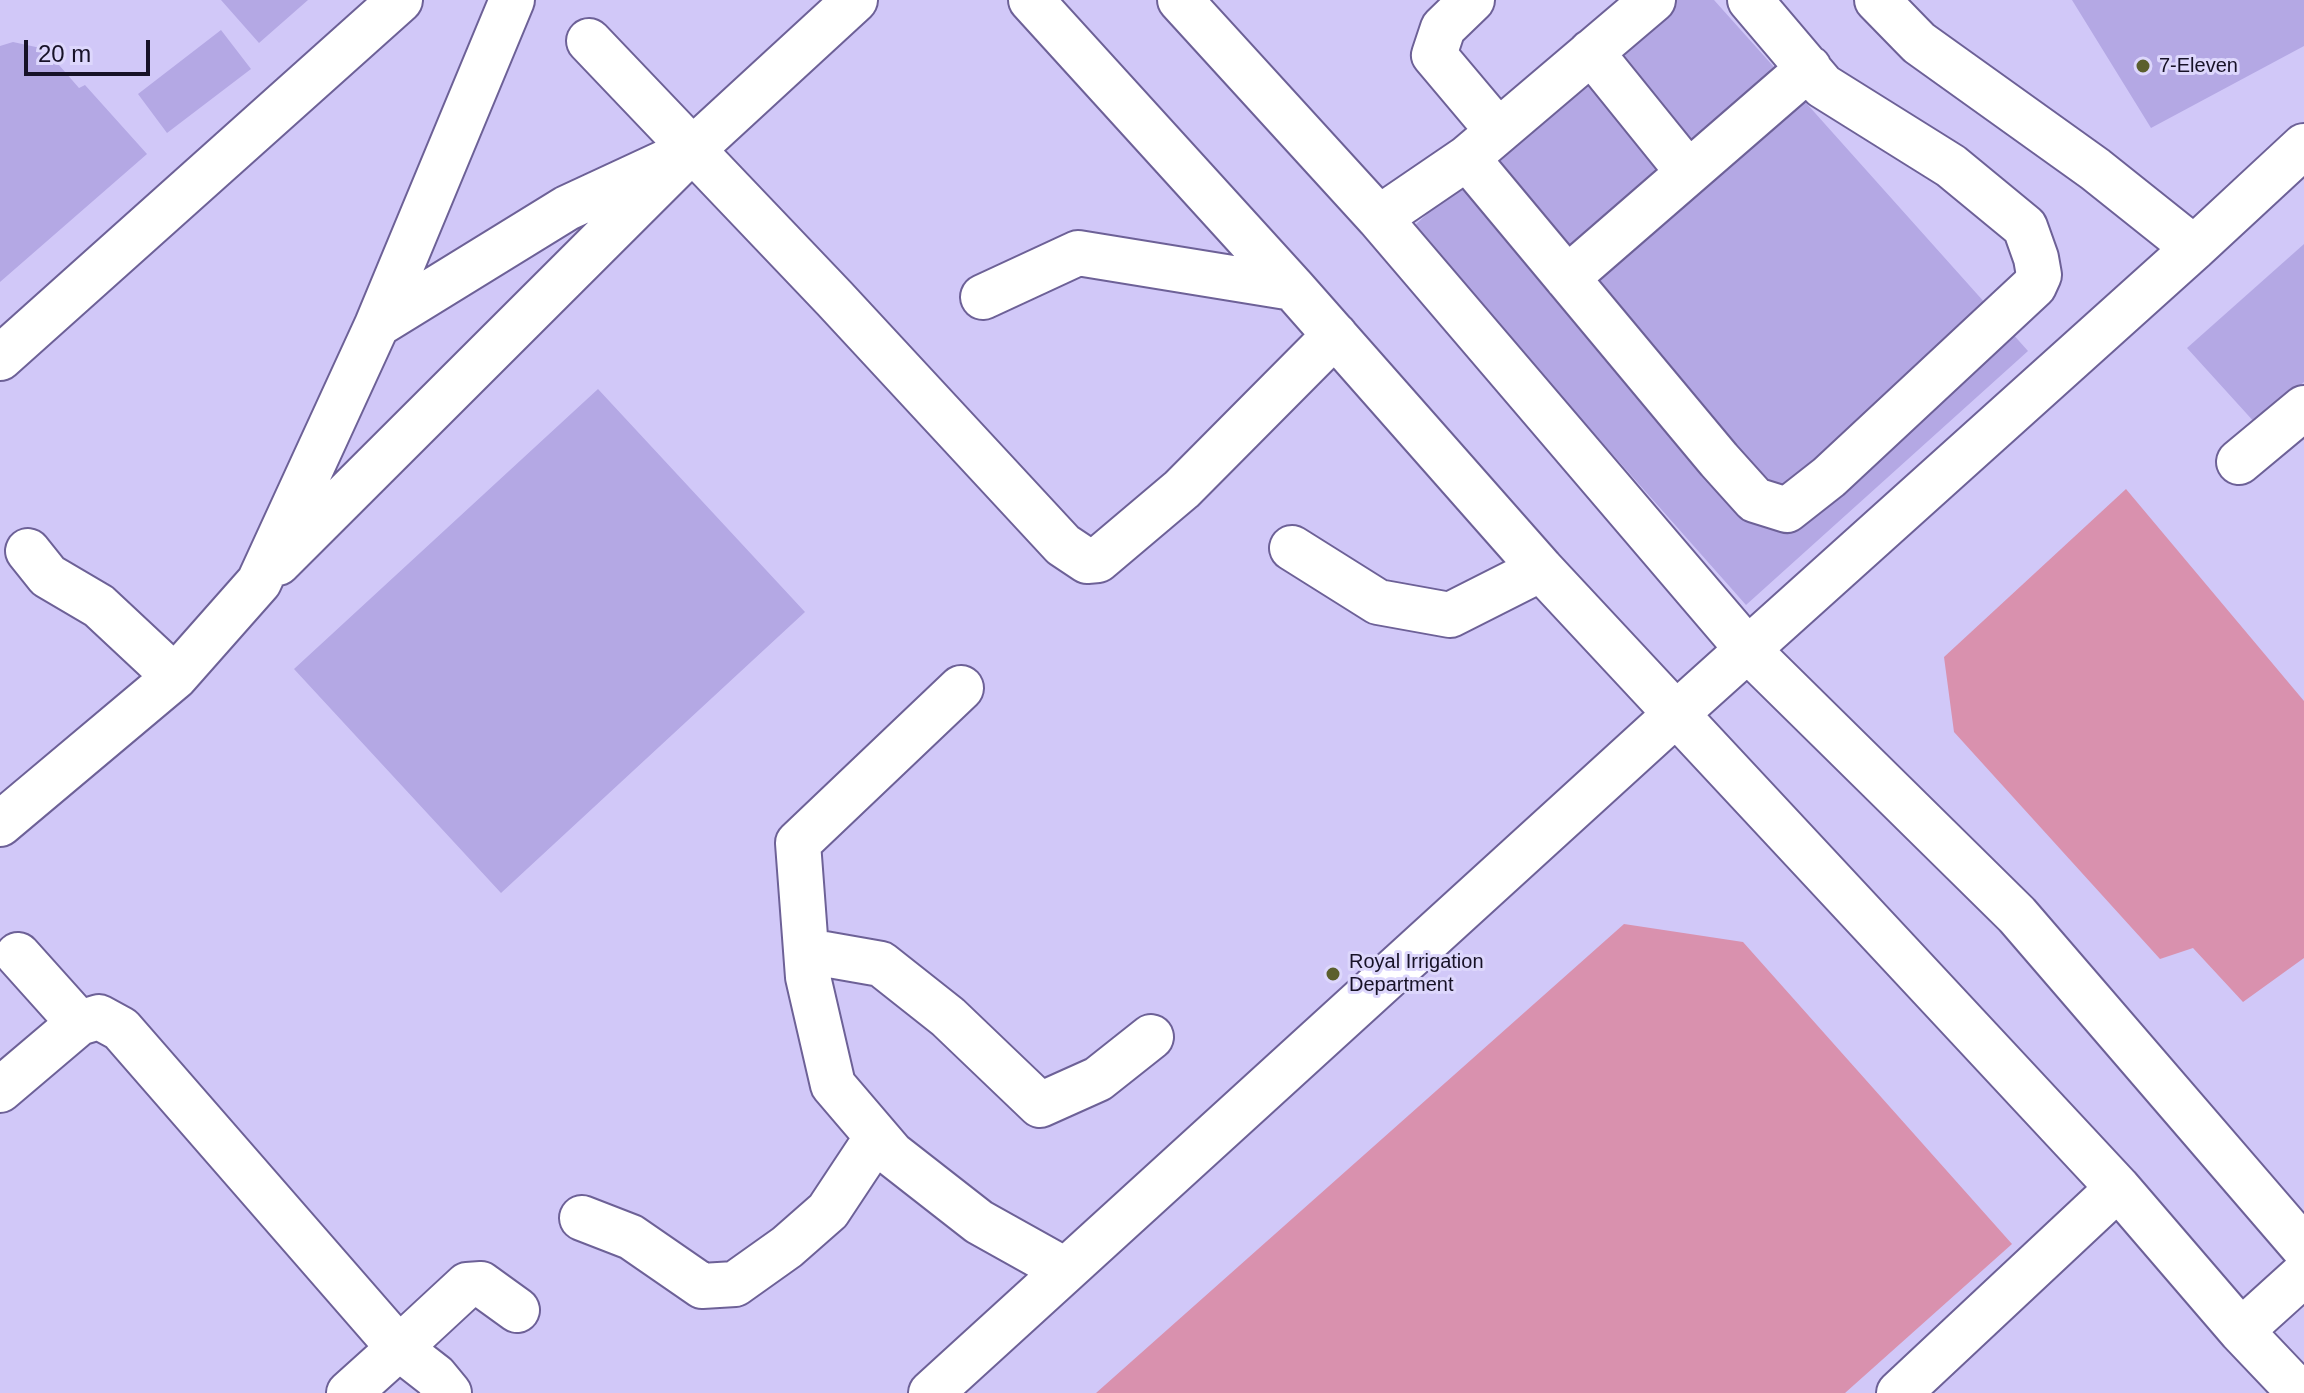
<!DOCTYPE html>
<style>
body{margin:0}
#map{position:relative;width:2304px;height:1393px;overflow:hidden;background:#d1c8f8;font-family:Arial,sans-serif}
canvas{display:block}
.scale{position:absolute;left:24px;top:40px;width:126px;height:36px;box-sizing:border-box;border:4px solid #171227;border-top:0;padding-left:10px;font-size:24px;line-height:28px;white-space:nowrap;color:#171227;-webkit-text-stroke:6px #ddd7fc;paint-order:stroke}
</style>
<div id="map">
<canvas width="2304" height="1393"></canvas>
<div class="scale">20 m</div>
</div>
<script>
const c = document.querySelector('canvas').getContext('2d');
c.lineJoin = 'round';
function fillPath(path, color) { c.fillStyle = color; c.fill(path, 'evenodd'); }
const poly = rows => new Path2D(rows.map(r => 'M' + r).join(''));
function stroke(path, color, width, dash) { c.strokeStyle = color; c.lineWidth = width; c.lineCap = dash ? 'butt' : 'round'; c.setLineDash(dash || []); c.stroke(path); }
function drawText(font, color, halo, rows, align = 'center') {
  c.font = font + ' Arial,sans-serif'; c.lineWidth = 6; c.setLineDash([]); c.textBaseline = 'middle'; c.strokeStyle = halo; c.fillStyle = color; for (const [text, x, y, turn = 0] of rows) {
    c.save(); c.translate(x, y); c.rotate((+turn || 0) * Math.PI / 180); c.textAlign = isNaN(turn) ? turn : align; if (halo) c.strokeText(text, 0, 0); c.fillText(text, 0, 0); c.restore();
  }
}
fillPath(poly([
 [2126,489,2304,701,2304,958,2243,1002,2193,948,2160,959,1954,732,1944,657],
 [1624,924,1743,942,2012,1244,1845,1393,1096,1393]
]), '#d991ae');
fillPath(poly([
 [221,0,308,0,259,43],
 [1657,0,1714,0,2028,351,1746,605,1412,228],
 [2072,0,2304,0,2304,46,2151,128],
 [221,30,251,69,167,133,138,94],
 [13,42,45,49,79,88,85,85,147,154,0,282,0,46],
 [2304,244,2304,382,2256,424,2187,348],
 [598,389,805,612,501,893,294,669]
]), '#b4a8e4');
const minor = poly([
 [1031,0,1293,288,1541,569,2118,1188,2241,1331,2300,1393],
 [1180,0,1379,218],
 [1472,0,1443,28,1434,55,1498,131],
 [1653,0,1467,158,1379,218,1749,651,2017,915,2304,1248],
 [1877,0,1919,43,2095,169,2194,248],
 [589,41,834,298,1063,545,1087,561,1098,560,1182,489,1335,335],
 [1591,52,1688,172],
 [1467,158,1719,460,1755,500,1787,510,1829,477,2034,286,2039,275,2036,258,2025,227,1951,166,1823,86,1750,0],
 [1567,278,1809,68],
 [983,297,1078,253,1293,288],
 [377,325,567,208,664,163],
 [0,358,400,0],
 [2239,462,2304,408],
 [1292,548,1378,602,1450,615,1541,569],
 [28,551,48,576,99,606,175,677],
 [278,563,692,150,855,0],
 [961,688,798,843,808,977,833,1085,892,1154,979,1222,1065,1270],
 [0,824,175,677,259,582,377,325,512,0],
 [807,951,881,964,948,1017,1040,1105,1098,1079,1151,1037],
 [18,955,79,1023],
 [0,1090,79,1023,99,1017,121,1029,399,1348,467,1285,481,1284,517,1310],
 [582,1218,631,1237,702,1286,735,1284,787,1247,828,1211,877,1137],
 [2241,1331,2304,1274],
 [349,1393,399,1348,435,1376,449,1393],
 [931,1393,1677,713,2194,248,2304,146],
 [1899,1393,2118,1188]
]);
stroke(minor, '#6d6197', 48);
stroke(minor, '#fff', 44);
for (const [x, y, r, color] of [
 [2143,66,8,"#5b5f2d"],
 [1333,974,8,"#5b5f2d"]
]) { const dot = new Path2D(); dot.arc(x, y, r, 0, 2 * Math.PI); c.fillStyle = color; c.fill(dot); stroke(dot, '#ddd7fc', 3); }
drawText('20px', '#171227', '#ddd7fc', [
 ["7-Eleven",2159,66],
 ["Royal Irrigation",1349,962],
 ["Department",1349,985]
], 'left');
</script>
